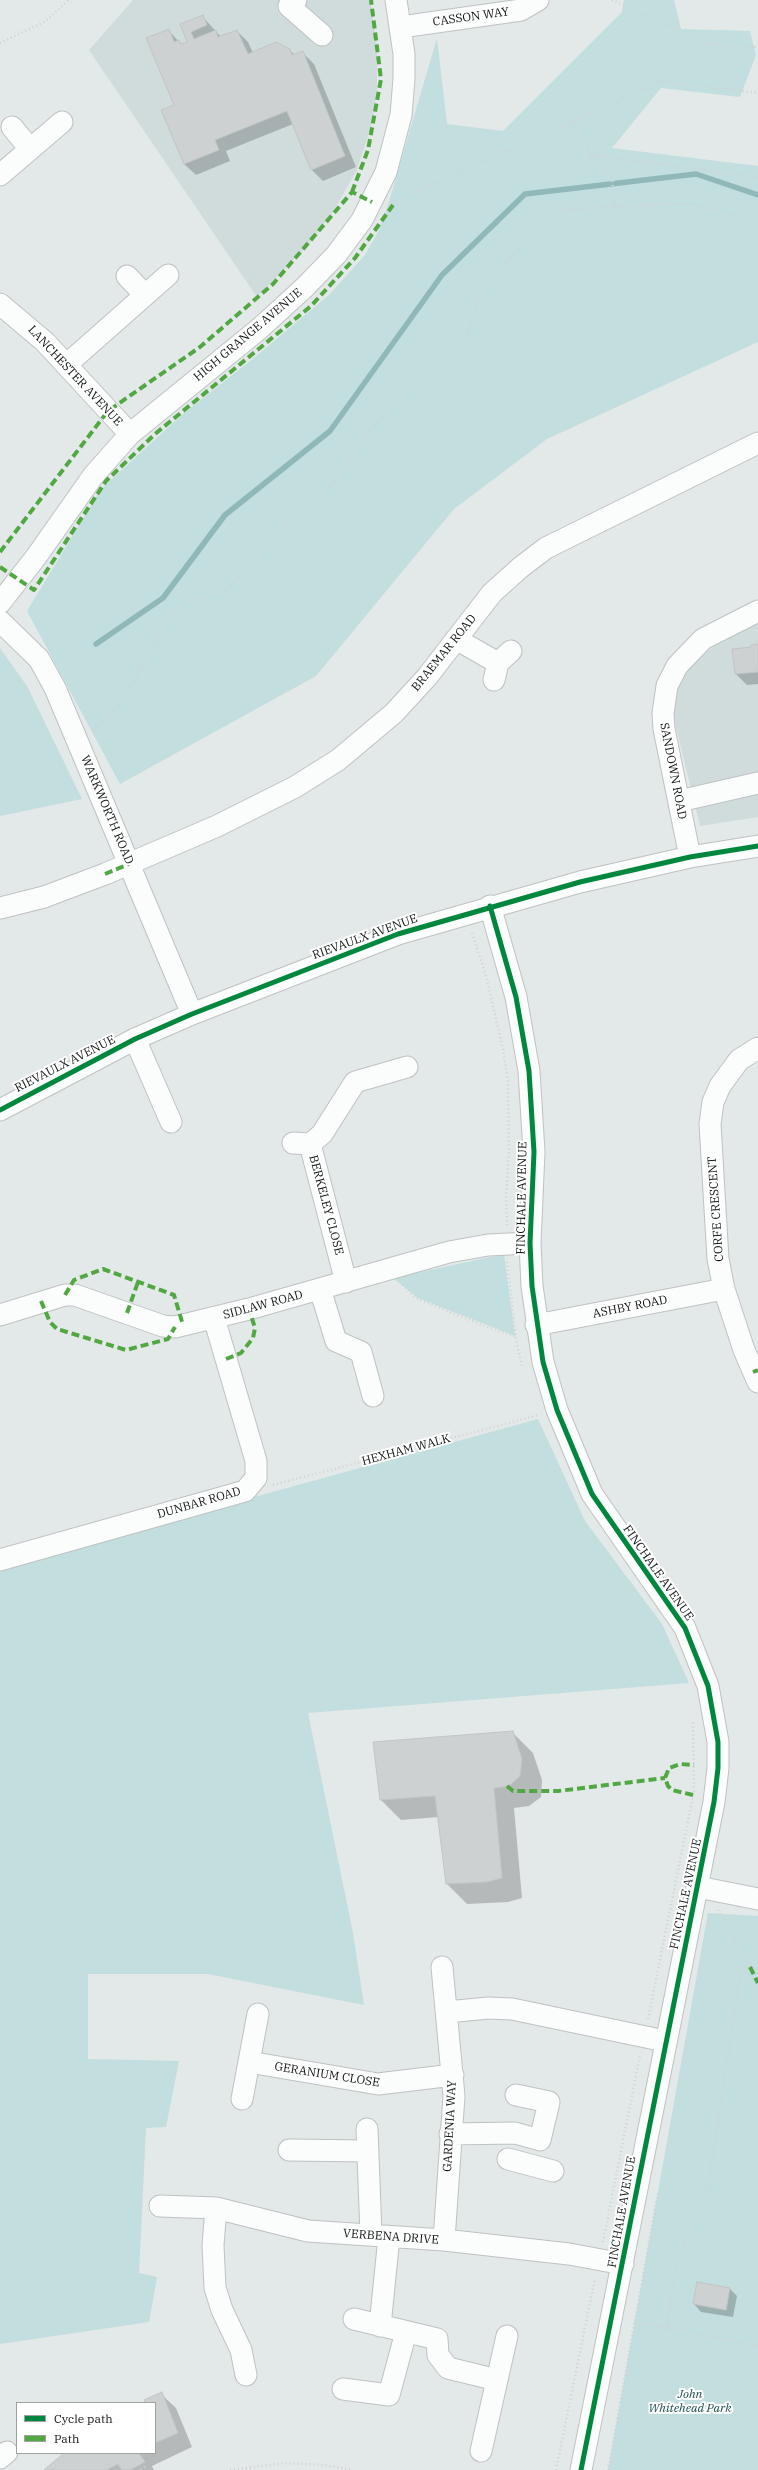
<!DOCTYPE html>
<style>
body{margin:0}
#map{position:relative;width:758px;height:2470px;overflow:hidden;background:#e3e8e8;font-family:"IBM Plex Serif",serif}
canvas{display:block}
.legend{position:absolute;left:16px;top:2402px;width:140px;height:52px;box-sizing:border-box;background:#fff;border:1px solid #a0a1a1;margin:0;padding:5px 7px;list-style:none;font-size:12px;color:#111414}
.legend li{display:flex;align-items:center;gap:8px;height:20px}
.legend b{width:20px;border:1px solid #a0a1a1}
</style>
<div id="map">
<canvas width="758" height="2470"></canvas>
<ul class="legend">
<li><b style="height:5px;background:#00873e"></b>Cycle path</li>
<li><b style="height:5px;background:#51a842"></b>Path</li>
</ul>
</div>
<script>
const c = document.querySelector('canvas').getContext('2d');
c.lineJoin = 'round';
function fillPath(path, color) { c.fillStyle = color; c.fill(path, 'evenodd'); }
const poly = rows => new Path2D(rows.map(r => 'M' + r).join(''));
function stroke(path, color, width, dash) { c.strokeStyle = color; c.lineWidth = width; c.lineCap = dash ? 'butt' : 'round'; c.setLineDash(dash || []); c.stroke(path); }
function drawText(font, color, halo, rows, align = 'center') {
  c.font = font + ' "IBM Plex Serif",serif'; c.lineWidth = 4; c.setLineDash([]); c.textBaseline = 'middle'; c.strokeStyle = halo; c.fillStyle = color; for (const [text, x, y, turn = 0] of rows) {
    c.save(); c.translate(x, y); c.rotate((+turn || 0) * Math.PI / 180); c.textAlign = isNaN(turn) ? turn : align; if (halo) c.strokeText(text, 0, 0); c.fillText(text, 0, 0); c.restore();
  }
}
fillPath(poly([
 [133,0,370,0,377,45,377,90,372,124,357,170,334,210,309,244,257,297,89,50],
 [758,620,758,817,700,826,676,727,672,728,675,694,685,674,699,657,733,633]
]), '#d0dcdc');
fillPath(poly([
 [624,0,674,0,681,29,750,31,756,55,740,97,661,88,612,148,758,166,758,342,547,439,454,509,316,676,120,784,27,611,101,489,184,413,249,362,329,295,365,255,378,232,388,205,437,38,447,124,503,131,622,12],
 [0,648,27,686,82,799,0,816],
 [504,1254,515,1336,418,1298,393,1278],
 [538,1419,585,1521,662,1624,689,1683,308,1713,353,1933,364,2005,208,1974,88,1974,88,2059,179,2061,166,2127,146,2128,139,2273,157,2277,149,2322,0,2344,0,1567],
 [708,1913,758,1916,758,2470,608,2470]
]), '#c2dede');
fillPath(poly([
 [202,16,221,37,237,31,248,42,253,53,289,50,295,55,303,53,314,64,356,167,323,181,312,170,293,124,226,151,230,161,196,175,184,164,163,110,175,105,168,30,182,45,188,42,181,25],
 [758,645,758,684,747,685,736,674,752,648],
 [512,1732,533,1753,542,1780,541,1797,529,1806,514,1808,522,1898,508,1902,467,1904,447,1884,439,1817,401,1820,380,1799],
 [698,2283,730,2289,737,2296,733,2317,701,2312,694,2304],
 [161,2394,176,2408,192,2447,152,2466,154,2470,46,2470,67,2453,155,2453,155,2403,146,2403]
]), '#0003');
stroke(poly([
 [96,644,163,598,225,515,330,431,442,275,525,194,696,174,758,195]
]), '#90b8b8', 5.5);
const building = poly([
 [203,15,207,25,191,32,194,39,216,30,218,37,237,30,248,54,276,42,290,49,292,55,303,51,345,156,311,170,287,111,215,140,219,150,184,164,161,110,174,105,146,38,169,29,174,42,179,40,180,44,187,42,180,24,203,15],
 [758,644,758,672,735,674,732,649,751,647,751,645,758,644],
 [513,1731,522,1759,520,1776,509,1786,494,1788,502,1878,487,1882,446,1884,435,1796,380,1800,373,1742,513,1731],
 [697,2282,730,2288,726,2310,693,2304,697,2282],
 [162,2392,178,2433,155,2443,155,2403,145,2403,144,2400,162,2392],
 [64,2453,139,2453,145,2462,130,2470,122,2470,118,2464,106,2470,44,2470,64,2453]
]);
fillPath(building, '#cdd1d1');
stroke(building, '#c1c5c5', 1);
const minor = poly([
 [296,0,289,6,322,35],
 [401,27,521,10,538,0],
 [12,127,30,149],
 [0,175,62,122],
 [127,276,145,295],
 [0,304,45,342,130,434],
 [66,365,168,275],
 [0,603,36,557,93,476,130,434,259,329,304,288,336,255,362,220,386,172,401,115,404,79,404,54,396,0],
 [0,621,39,659,55,688,192,1014],
 [456,639,498,663],
 [494,680,498,663,511,651],
 [679,801,758,783],
 [690,857,664,729,663,713,667,686,677,666,703,639,758,611],
 [490,906,516,997,529,1071,534,1152,530,1243,532,1286,543,1362,557,1410,592,1494,685,1628,708,1686,718,1742,718,1768,714,1802,581,2470],
 [0,908,44,897,105,874,217,826,295,787,338,760,394,713,427,677,492,593,521,567,546,548,758,443],
 [135,1039,171,1122],
 [758,1048,739,1060,720,1086,713,1102,710,1124,718,1259,724,1289,744,1350,758,1382],
 [0,1110,135,1039,192,1014,398,934,580,882,690,857,758,846],
 [293,1143,310,1144,346,1282],
 [310,1144,322,1134,355,1082,407,1067],
 [320,1289,336,1341,361,1352,373,1396],
 [0,1315,65,1295,75,1295,163,1326,175,1327,249,1309,449,1252,488,1245,530,1243],
 [536,1325,724,1289],
 [0,1560,245,1491,256,1478,256,1461,214,1318],
 [698,1887,758,1899],
 [442,1967,454,2096,444,2240],
 [447,2012,488,2008,512,2009,665,2041],
 [249,2062,378,2084,453,2075],
 [242,2099,258,2014],
 [367,2129,371,2235],
 [450,2134,515,2133,540,2140,549,2102,516,2095],
 [289,2150,368,2151],
 [508,2159,553,2171],
 [160,2206,216,2208,308,2231,444,2240,569,2254,623,2264],
 [216,2208,213,2245,215,2288,222,2310,241,2350,246,2375],
 [354,2319,437,2339,438,2355,448,2368,497,2380,481,2451],
 [380,2326,389,2237],
 [497,2380,507,2336],
 [343,2389,389,2395,406,2332],
 [0,2458,7,2452]
]);
stroke(minor, '#bfc2c2', 23);
stroke(poly([
 [612,0,709,44,758,47],
 [0,43,44,22,69,0],
 [573,122,591,155,612,177,614,206],
 [591,155,758,177],
 [390,204,662,81,758,93],
 [93,730,109,718,134,682,172,613,181,606,224,590,234,583,295,514,337,480,364,438,384,414,439,357,467,335,480,294,486,285,541,222,564,211,614,206,694,204,731,215,758,228],
 [472,933,486,976,503,1049,508,1082,509,1152,506,1196,507,1225],
 [507,1262,517,1345,522,1366],
 [402,1285,416,1298,487,1327,515,1336],
 [273,1485,539,1415],
 [718,1910,750,1967],
 [648,2019,694,1791,693,1720],
 [603,2242,640,2055],
 [634,2322,758,2346],
 [667,2327,677,2263,709,2181,741,1970,758,1964],
 [141,2470,145,2467],
 [230,2470,285,2463,324,2465,352,2470],
 [556,2470,595,2278],
 [608,2470,658,2192]
]), '#d1d2d2', 2.5, [1, 3]);
stroke(minor, '#fbfcfc', 21);
stroke(poly([
 [352,192,368,150,381,79,371,0],
 [0,552,108,411,200,347,273,284,352,192,372,202],
 [0,567,34,590,106,481,155,434,311,306,355,258,393,205],
 [105,874,129,864],
 [65,1295,74,1280,103,1269,174,1295,183,1325],
 [41,1301,50,1322,57,1329,126,1350,168,1339,175,1327],
 [127,1313,138,1282],
 [226,1359,241,1353,253,1338,255,1328,249,1309],
 [753,1372,758,1370],
 [507,1786,513,1791,558,1791,665,1778],
 [693,1795,672,1790,668,1786,665,1778,669,1768,680,1764,694,1765],
 [750,1967,758,1983]
]), '#51a842', 4, [8, 4]);
stroke(poly([
 [490,906,516,997,529,1071,534,1152,530,1243,532,1286,543,1362,557,1410,592,1494,685,1628,708,1686,718,1742,718,1768,714,1802,581,2470],
 [0,1110,135,1039,192,1014,398,934,580,882,690,857,758,846]
]), '#00873e', 5);
drawText('12px', '#111414', '#fff', [
 ["CASSON WAY",471,17,-8],
 ["HIGH GRANGE AVENUE",248,335,-40],
 ["LANCHESTER AVENUE",75,376,47],
 ["BRAEMAR ROAD",444,653,-51],
 ["SANDOWN ROAD",673,771,79],
 ["WARKWORTH ROAD",107,810,67],
 ["RIEVAULX AVENUE",365,937,-20],
 ["RIEVAULX AVENUE",65,1064,-27],
 ["FINCHALE AVENUE",522,1198,-89],
 ["BERKELEY CLOSE",326,1205,75],
 ["CORFE CRESCENT",716,1209,-94],
 ["SIDLAW ROAD",263,1305,-15],
 ["ASHBY ROAD",630,1307,-11],
 ["HEXHAM WALK",406,1450,-15],
 ["DUNBAR ROAD",199,1503,-16],
 ["FINCHALE AVENUE",658,1573,55],
 ["FINCHALE AVENUE",686,1894,-78],
 ["GERANIUM CLOSE",327,2075,9],
 ["GARDENIA WAY",450,2126,-87],
 ["FINCHALE AVENUE",622,2212,-80],
 ["VERBENA DRIVE",391,2237,4]
]);
drawText('italic 12px', '#184a4b', '#fff', [
 ["John",690,2395],
 ["Whitehead Park",690,2409]
]);
</script>
